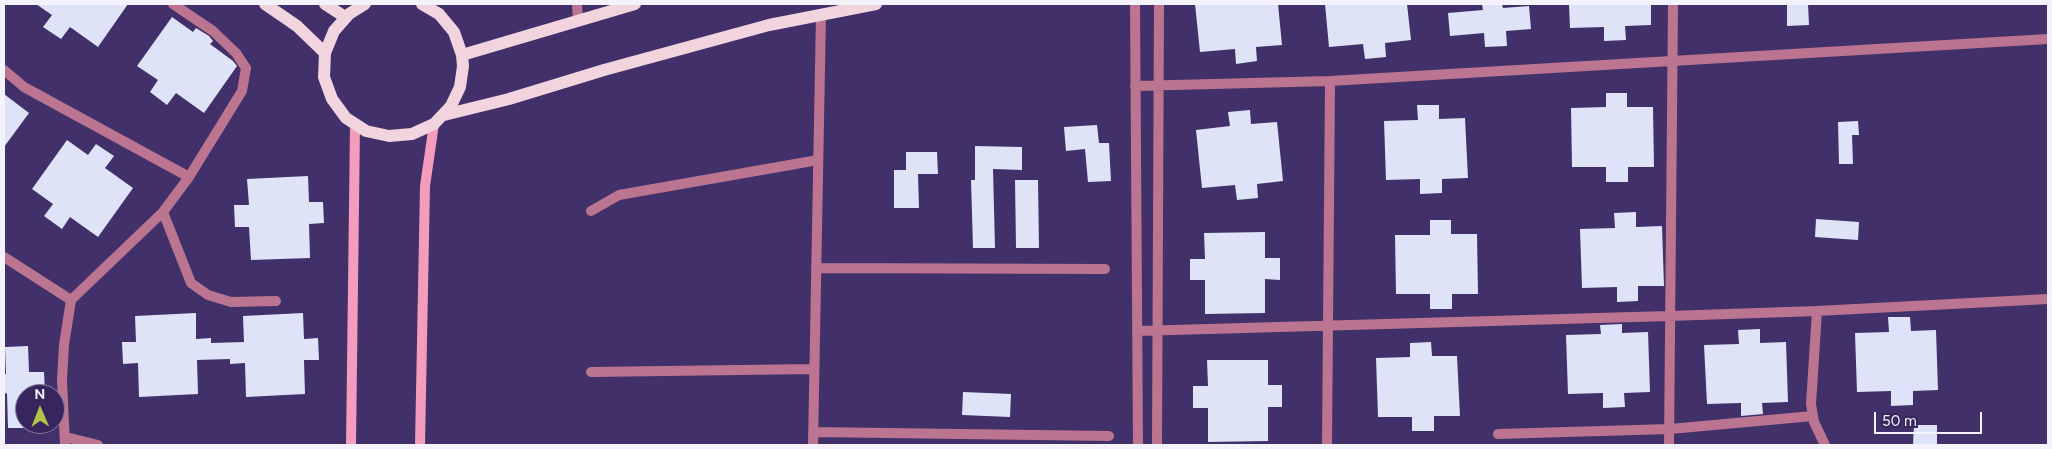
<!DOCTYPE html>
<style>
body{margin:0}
#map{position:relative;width:2052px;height:449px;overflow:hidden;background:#413069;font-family:Figtree,sans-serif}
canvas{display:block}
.frame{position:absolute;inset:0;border:5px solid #f4f2fa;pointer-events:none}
.north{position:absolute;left:15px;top:384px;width:50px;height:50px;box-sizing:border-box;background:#37265e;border:1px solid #83789c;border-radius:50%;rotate:359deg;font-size:14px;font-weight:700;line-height:20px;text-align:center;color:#f4f2fa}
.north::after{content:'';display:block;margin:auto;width:18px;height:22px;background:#b5c249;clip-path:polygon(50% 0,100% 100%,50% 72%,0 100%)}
.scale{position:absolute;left:1874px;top:412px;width:108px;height:22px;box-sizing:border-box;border:2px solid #f4f2fa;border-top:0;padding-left:6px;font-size:15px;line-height:18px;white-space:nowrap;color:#f4f2fa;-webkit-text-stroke:4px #37265e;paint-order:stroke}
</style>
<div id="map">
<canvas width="2052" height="449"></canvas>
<div class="frame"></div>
<div class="north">N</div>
<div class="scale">50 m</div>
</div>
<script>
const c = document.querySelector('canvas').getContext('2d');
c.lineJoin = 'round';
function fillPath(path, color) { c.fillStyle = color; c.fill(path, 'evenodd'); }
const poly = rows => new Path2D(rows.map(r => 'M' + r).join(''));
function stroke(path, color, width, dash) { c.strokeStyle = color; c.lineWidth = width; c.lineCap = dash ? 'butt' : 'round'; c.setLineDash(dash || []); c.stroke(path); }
fillPath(poly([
 [36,4,128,4,98,47,70,27,61,39,43,27,52,15],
 [1195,4,1278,4,1282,45,1256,47,1257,61,1236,64,1235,49,1200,52],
 [1325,4,1407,4,1411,40,1385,43,1386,57,1365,59,1363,44,1329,47],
 [1482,4,1502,4,1503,8,1529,6,1531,29,1506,31,1507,46,1485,47,1484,33,1450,36,1448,13,1483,10],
 [1651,4,1651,25,1625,26,1626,40,1604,41,1604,27,1570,28,1569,5],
 [1787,4,1808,4,1809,25,1787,26],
 [172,17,193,32,196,28,209,36,213,41,210,44,233,61,237,66,204,113,176,93,167,105,150,92,158,80,137,66],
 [1606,93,1627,93,1627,107,1653,107,1654,167,1628,167,1628,182,1606,182,1606,167,1572,167,1571,108,1606,107],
 [4,94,29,113,4,147],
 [1417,105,1439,105,1439,119,1465,118,1468,178,1442,179,1442,193,1420,194,1420,179,1386,180,1384,121,1418,120],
 [1250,110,1251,124,1277,122,1283,181,1257,184,1258,198,1237,200,1235,185,1202,188,1196,130,1230,126,1228,112],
 [1858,121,1859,135,1852,135,1853,164,1839,164,1838,122],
 [1097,125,1099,143,1109,143,1111,181,1088,182,1085,149,1066,151,1064,127],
 [67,140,88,155,96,144,114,156,105,168,133,188,98,237,70,217,62,229,44,216,53,204,32,189],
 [975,146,1022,147,1022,170,993,169,995,248,973,248,971,180,975,180],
 [906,152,937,152,938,174,918,174,919,208,894,208,894,170,906,170],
 [308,176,309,202,323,202,324,223,309,224,310,258,251,260,249,227,235,227,234,205,249,205,247,179],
 [1015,180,1038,180,1039,248,1016,248],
 [1636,212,1636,227,1662,226,1664,286,1638,286,1638,301,1617,302,1617,287,1582,288,1580,229,1615,228,1614,213],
 [1816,219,1859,222,1858,240,1815,237],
 [1430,220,1451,220,1451,234,1477,234,1478,294,1452,294,1452,309,1430,309,1430,294,1396,294,1395,235,1430,235],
 [1265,232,1265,258,1280,258,1280,280,1265,279,1265,313,1205,314,1205,280,1190,280,1190,259,1205,259,1204,233],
 [196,313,196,339,211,338,211,343,244,342,243,316,303,313,304,339,318,338,319,360,304,360,305,394,246,397,245,363,230,364,230,359,197,360,198,394,139,397,138,363,123,364,122,342,136,342,135,316],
 [1888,317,1910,317,1911,331,1936,330,1938,390,1913,391,1913,405,1891,406,1891,391,1857,392,1855,333,1889,332],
 [1622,324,1622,333,1648,332,1650,392,1624,393,1625,407,1603,408,1603,393,1568,394,1566,335,1601,334,1600,325],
 [1760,329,1760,343,1786,342,1788,402,1762,403,1763,414,1741,416,1741,403,1707,404,1704,345,1739,344,1738,330],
 [1431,342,1432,356,1457,356,1460,416,1434,416,1434,431,1412,431,1412,417,1378,417,1376,358,1410,357,1410,343],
 [28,346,29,372,44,372,45,393,25,394,25,428,8,428,7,393,4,394,4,374,6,374,5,347],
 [1207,360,1268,360,1268,385,1282,385,1282,407,1268,407,1268,441,1208,442,1208,408,1193,408,1193,386,1208,386],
 [963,392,1011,394,1010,417,962,415],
 [1914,425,1937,425,1937,445,1913,445]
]), '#dee3f8');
stroke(poly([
 [577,4,578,21],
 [1135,4,1138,445],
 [4,70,24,87,189,177],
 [1135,86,1330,81,2048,39],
 [591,211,619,195,818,160],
 [163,212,191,283,208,295,231,302,276,301],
 [4,257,71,300],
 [816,268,1105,269],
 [1817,311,1811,404,1814,422,1825,445],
 [1137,331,1669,316,1817,311,2048,299],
 [591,372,814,369],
 [813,432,1109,436],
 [1498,434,1670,429,1813,416],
 [66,437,98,445],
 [65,445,62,380,64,345,71,300,163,212,189,177,242,91,246,68,236,53,213,31,173,4],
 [813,445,821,14],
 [1157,445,1159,4],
 [1327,445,1330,81],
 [1669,445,1673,4]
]), '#bb7590', 10);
stroke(poly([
 [351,445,355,125],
 [420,445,425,186,434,124]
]), '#f49cbe', 10);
stroke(poly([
 [265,4,297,26,325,53],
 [325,4,345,17],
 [365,4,349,14,334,31,325,53,324,77,332,99,346,118,366,131,389,136,412,134,434,124,451,106,460,87,463,66,462,55,454,32,439,14,422,4],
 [462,55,635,4],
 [444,115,509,99,604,70,769,25,876,4]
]), '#f2d4de', 12);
</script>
